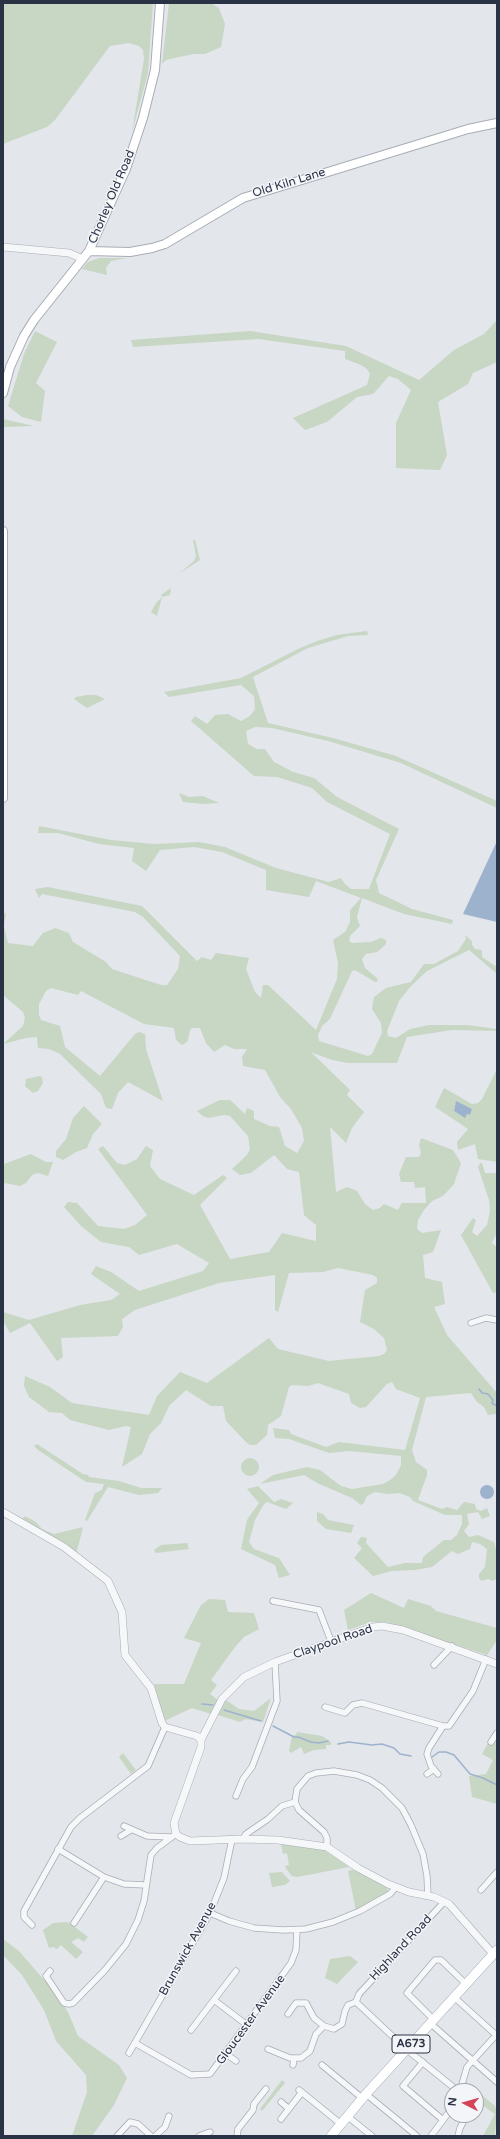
<!DOCTYPE html>
<style>
body{margin:0}
#map{position:relative;width:500px;height:2139px;overflow:hidden;background:#e3e6eb;font-family:"Varela Round",sans-serif}
canvas{display:block}
.frame{position:absolute;inset:0;border:4px solid #2a3345;pointer-events:none}
.north{position:absolute;left:444px;top:2083px;width:40px;height:40px;box-sizing:border-box;background:#f3f5f9;border:1px solid #a3a7b1;border-radius:50%;rotate:276deg;font-size:11px;font-weight:700;line-height:16px;text-align:center;color:#2a3345}
.north::after{content:'';display:block;margin:auto;width:14px;height:18px;background:#d44456;clip-path:polygon(50% 0,100% 100%,50% 72%,0 100%)}
</style>
<div id="map">
<canvas width="500" height="2139"></canvas>
<div class="frame"></div>
<div class="north">N</div>
</div>
<script>
const c = document.querySelector('canvas').getContext('2d');
c.lineJoin = 'round';
function fillPath(path, color) { c.fillStyle = color; c.fill(path, 'evenodd'); }
const poly = rows => new Path2D(rows.map(r => 'M' + r).join(''));
function stroke(path, color, width, dash) { c.strokeStyle = color; c.lineWidth = width; c.lineCap = dash ? 'butt' : 'round'; c.setLineDash(dash || []); c.stroke(path); }
function drawText(font, color, halo, rows, align = 'center') {
  c.font = font + ' "Varela Round",sans-serif'; c.lineWidth = 3; c.setLineDash([]); c.textBaseline = 'middle'; c.strokeStyle = halo; c.fillStyle = color; for (const [text, x, y, turn = 0] of rows) {
    c.save(); c.translate(x, y); c.rotate((+turn || 0) * Math.PI / 180); c.textAlign = isNaN(turn) ? turn : align; if (halo) c.strokeText(text, 0, 0); c.fillText(text, 0, 0); c.restore();
  }
}
fillPath(poly([
 [3,3,153,3,148,73,132,132,144,59,143,50,139,46,129,43,110,46,55,120,47,127,3,144],
 [169,3,211,3,219,8,225,24,221,47,205,54,193,54,166,60,162,64],
 [99,258,127,258,111,261,106,268,107,275,82,269,88,262],
 [497,320,497,362,473,373,468,384,438,402,447,455,440,470,396,468,396,423,411,390,398,379,389,376,373,394,357,397,327,422,305,430,293,418,367,385,370,374,367,369,361,365,345,359,345,351,258,339,133,347,131,340,250,331,346,346,419,380,454,350,484,334],
 [35,331,57,342,36,383,45,391,41,422,22,417,8,406,24,354],
 [3,419,34,426,3,427],
 [193,540,195,540,200,560,180,573,194,561,196,556],
 [171,588,170,595,162,597,157,616,151,612,156,603,162,597,161,595],
 [367,631,368,635,348,636,308,648,253,677,268,723,333,738,396,756,497,801,497,808,401,763,328,741,272,728,255,727,246,731,248,744,257,749,265,749,274,762,293,772,314,778,337,797,399,829,376,880,379,893,412,909,453,920,452,924,404,914,362,898,357,917,360,926,350,936,349,941,352,943,371,942,381,938,386,940,386,944,382,948,377,952,366,954,362,959,365,968,377,978,378,981,375,982,355,970,352,971,330,1019,322,1026,318,1035,319,1041,368,1056,372,1054,382,1033,381,1023,372,1009,374,997,386,988,411,982,424,964,434,964,458,951,466,939,465,935,472,941,472,945,475,949,482,950,482,957,497,967,497,974,469,950,427,971,410,987,399,1001,387,1031,388,1036,396,1038,410,1029,429,1025,467,1025,497,1029,497,1031,452,1030,407,1037,397,1063,348,1063,332,1060,311,1052,350,1090,347,1095,364,1112,352,1128,346,1143,330,1127,336,1192,347,1187,357,1191,365,1204,373,1210,380,1208,384,1204,398,1210,402,1203,426,1203,425,1187,415,1188,414,1182,401,1182,399,1174,406,1157,419,1157,421,1153,419,1145,421,1138,453,1150,461,1163,454,1184,443,1196,432,1201,424,1210,418,1220,417,1229,422,1233,441,1230,433,1252,423,1255,425,1278,442,1282,445,1304,434,1307,447,1335,497,1393,497,1414,488,1415,484,1407,477,1402,471,1393,426,1397,412,1450,416,1462,427,1470,427,1475,418,1500,442,1509,447,1507,457,1510,464,1502,475,1504,476,1509,481,1511,487,1508,490,1516,482,1519,478,1512,467,1514,469,1524,464,1531,469,1537,478,1535,494,1542,497,1553,497,1579,492,1581,488,1579,481,1581,479,1578,479,1574,485,1567,487,1549,480,1544,472,1542,470,1549,458,1554,452,1551,432,1567,415,1570,392,1571,373,1576,354,1558,362,1548,357,1543,361,1537,367,1538,366,1543,388,1567,405,1563,422,1563,423,1557,444,1540,451,1540,457,1535,462,1524,462,1515,445,1515,413,1501,410,1497,399,1493,387,1494,375,1492,367,1496,364,1503,361,1505,352,1498,317,1483,304,1475,260,1484,273,1475,307,1467,320,1470,341,1486,352,1489,383,1484,390,1480,396,1475,401,1465,401,1456,349,1451,329,1453,289,1439,275,1438,273,1428,289,1430,291,1434,326,1447,339,1442,405,1450,420,1398,396,1389,392,1382,387,1384,366,1407,360,1408,351,1403,349,1394,318,1383,308,1386,292,1385,289,1387,281,1416,268,1425,267,1435,256,1445,250,1445,246,1442,226,1421,223,1406,211,1406,186,1390,169,1406,161,1423,150,1434,142,1454,122,1467,131,1427,126,1426,109,1430,70,1420,62,1413,49,1412,29,1397,24,1386,25,1376,50,1387,72,1403,149,1415,157,1396,180,1372,207,1383,269,1338,278,1349,329,1361,379,1356,384,1354,387,1350,384,1338,374,1329,360,1322,365,1290,377,1283,377,1278,373,1275,338,1268,323,1272,289,1273,278,1312,275,1310,275,1275,219,1283,135,1310,122,1319,123,1327,118,1336,61,1338,63,1357,57,1361,30,1323,10,1333,3,1321,3,1312,29,1320,80,1305,111,1300,120,1294,91,1274,96,1266,111,1272,139,1291,203,1271,209,1263,177,1244,139,1255,129,1247,101,1242,81,1226,64,1207,68,1202,77,1203,98,1226,124,1229,135,1225,147,1215,98,1149,103,1146,117,1163,125,1165,137,1159,146,1146,153,1150,150,1166,160,1179,194,1195,223,1175,227,1178,200,1205,230,1259,269,1252,282,1233,316,1241,316,1225,304,1215,299,1172,287,1169,274,1155,251,1173,240,1175,232,1169,247,1155,250,1149,248,1136,230,1116,224,1115,208,1118,203,1116,197,1111,220,1100,230,1100,245,1114,247,1108,254,1111,254,1119,270,1126,279,1127,285,1146,297,1153,304,1141,302,1128,291,1109,280,1097,265,1070,243,1066,242,1057,247,1049,234,1049,225,1045,214,1052,206,1043,200,1028,191,1028,187,1042,182,1045,176,1040,174,1028,144,1024,81,991,78,995,51,988,46,991,39,1004,39,1015,41,1020,60,1026,65,1047,100,1076,135,1034,139,1032,145,1034,146,1049,163,1101,128,1082,118,1093,112,1109,106,1108,101,1094,60,1054,49,1049,38,1048,37,1037,26,1038,3,1044,23,1026,25,1018,23,1012,3,995,3,914,6,913,4,926,8,943,33,946,43,933,55,928,69,933,73,942,106,962,112,969,161,985,167,985,178,969,180,956,143,917,135,912,42,894,39,898,35,889,48,887,142,906,197,961,202,957,211,960,216,953,249,958,246,969,255,992,261,998,263,985,268,985,316,1030,337,979,338,963,333,940,345,932,350,922,350,910,361,898,316,881,309,897,266,890,266,870,222,852,194,847,160,850,146,871,132,861,134,848,99,844,58,833,38,833,39,826,111,840,154,844,199,842,225,847,276,868,329,882,341,878,345,884,351,889,369,889,390,834,327,802,312,788,277,777,254,776,191,721,195,716,207,724,215,715,228,714,241,721,250,716,255,709,254,696,241,685,169,697,164,692,241,678,300,648,317,641,337,635],
 [87,695,96,695,105,699,87,708,74,699,76,697],
 [179,793,189,797,203,796,219,803,202,804,183,802],
 [497,1069,497,1162,478,1159,475,1144,458,1150,457,1142,468,1129,435,1107,444,1088,472,1104,478,1103,482,1099],
 [455,1104,472,1109,470,1114,461,1115,454,1111],
 [39,1076,42,1077,43,1083,38,1091,33,1093,25,1086,26,1079],
 [84,1106,102,1124,93,1134,87,1148,76,1152,63,1160,56,1157,56,1151,66,1139,73,1118],
 [31,1154,46,1162,53,1162,48,1176,38,1173,32,1175,26,1183,20,1186,5,1183,3,1185,4,1164],
 [480,1163,482,1163,485,1173,497,1173,497,1232,492,1243,497,1247,497,1292,493,1293,461,1235,473,1218,476,1220,472,1232,477,1236,487,1225,490,1211,489,1200,478,1167],
 [37,1444,83,1474,88,1475,89,1477,119,1481,141,1488,162,1488,158,1493,139,1495,108,1487,87,1521,85,1520,95,1493,102,1490,104,1484,86,1482,38,1450,34,1446],
 '241 1467a9 9 0 1 1 18 0a9 9 0 1 1-18 0Z',
 [258,1486,274,1502,281,1499,293,1503,286,1509,267,1502,264,1504,255,1520,249,1542,254,1549,279,1558,290,1575,279,1578,275,1565,241,1549,247,1520,259,1503,247,1489],
 [317,1512,323,1514,328,1520,354,1525,351,1533,326,1529,317,1521],
 [25,1516,36,1522,42,1529,54,1534,83,1527,76,1555,21,1520],
 [187,1543,189,1549,156,1553,154,1550,161,1545],
 [371,1593,404,1608,408,1599,431,1606,436,1611,497,1628,497,1640,487,1655,386,1622,371,1622,348,1630,344,1610],
 [209,1599,225,1600,228,1612,254,1613,259,1629,244,1637,235,1647,211,1680,217,1685,210,1694,218,1700,211,1714,192,1708,164,1721,154,1684,184,1684,201,1643,184,1638,201,1605],
 [271,1698,263,1722,245,1719,240,1722,218,1715,226,1700,239,1709,254,1711],
 [297,1732,322,1736,331,1742,331,1745,326,1745,326,1749,314,1750,304,1754,301,1747,291,1753,289,1751,292,1736,296,1735],
 [493,1742,497,1743,497,1804,472,1797,469,1776,486,1774,493,1760,482,1754,488,1743,492,1745],
 [123,1753,136,1770,131,1774,119,1757],
 [281,1843,324,1850,349,1867,297,1877,292,1876,287,1870,285,1866,289,1865,287,1853,283,1854],
 [358,1868,388,1887,387,1893,356,1911,348,1871],
 [282,1872,290,1881,285,1885,272,1887,269,1873],
 [68,1922,88,1937,84,1942,78,1938,71,1942,83,1952,76,1959,61,1945,57,1949,53,1947,49,1948,43,1930,53,1923],
 [3,1939,19,1951,44,1980,46,1980,68,2012,78,2036,119,2065,127,2078,114,2105,92,2136,72,2136,87,2092,86,2075,56,2041,44,2010,22,1975,3,1955],
 [350,1956,358,1962,337,1984,325,1978,330,1959],
 [282,2080,285,2083,262,2111,260,2109],
 [465,2081,495,2106,497,2111,495,2136,483,2136,495,2114,476,2101,476,2091,463,2091]
]), '#c8d6c4');
fillPath(poly([
 [497,841,497,922,463,914],
 [456,1101,472,1109,470,1115,467,1114,465,1118,454,1111],
 '480 1492a7 7 0 1 1 14 0a7 7 0 1 1-14 0Z'
]), '#9db3cd');
stroke(poly([
 [479,1389,482,1393,488,1394,493,1400,492,1403,497,1406],
 [202,1704,213,1705],
 [224,1710,261,1721],
 [273,1726,294,1737,298,1737,311,1742,319,1743,328,1741],
 [338,1744,349,1742,372,1745,382,1744,394,1748,400,1754,411,1756],
 [432,1757,439,1752,446,1752,454,1755,470,1774,483,1778,497,1785]
]), '#9db3cd', 1.5);
const minor = poly([
 [471,1323,486,1318,497,1320],
 [273,1601,319,1610,331,1641],
 [434,1665,452,1646],
 [325,1707,345,1713,353,1705,362,1703,443,1726,449,1726,473,1691,486,1659],
 [491,1742,497,1733],
 [427,1774,434,1769],
 [438,1774,431,1766,427,1754,429,1748,443,1726],
 [236,1796,243,1779,252,1767,277,1701,275,1662],
 [295,1802,299,1810,324,1832,327,1838,327,1847],
 [124,1826,147,1836,171,1837],
 [121,1836,131,1830],
 [243,1839,246,1834,268,1819,282,1806,295,1802,297,1789,308,1776,316,1773,334,1771,357,1775,370,1780,382,1788,402,1808,411,1825,423,1854,427,1876,428,1896],
 [58,1849,104,1877,124,1884,146,1885],
 [481,1890,497,1872],
 [444,1902,359,1994,356,2002,406,2049,458,2091],
 [210,1913,229,1921,254,1928,283,1930,306,1929,333,1922,360,1911,390,1894,396,1887],
 [74,1923,104,1877],
 [32,1925,24,1917,24,1911,71,1827,80,1818,148,1766,165,1727],
 [50,1971,46,1976,64,2003,69,2004,73,2003,105,1970,126,1944,138,1920,144,1901,151,1855,157,1848,176,1834],
 [454,1997,496,2035],
 [214,2000,247,2025],
 [288,2014,296,2003,306,2003,314,2018,324,2026,334,2029,342,2024,345,2011,348,2005,356,2002],
 [433,2019,407,1993,435,1960,441,1960,466,1984],
 [430,2023,497,2082],
 [191,2030,236,1971],
 [135,2043,191,2075,210,2074,291,1963,296,1950,297,1930],
 [268,2049,290,2058,301,2058,310,2051,316,2034,324,2026],
 [129,2053,210,1913,224,1878,232,1839],
 [226,2054,236,2061],
 [423,2062,403,2086,443,2120],
 [293,2065,294,2059],
 [322,2065,362,2098],
 [299,2090,341,2124],
 [460,2091,467,2067,497,2034],
 [366,2094,417,2136],
 [281,2102,289,2109],
 [347,2116,372,2136],
 [281,2119,302,2092],
 [117,2136,130,2122,138,2124,151,2136],
 [155,2136,165,2127,169,2116],
 [199,2136,210,2132],
 [237,2136,238,2129,253,2110,254,2104,266,2089],
 [431,2136,452,2108],
 [458,2136,460,2128,467,2115]
]);
const tertiary = poly([
 [3,247,69,253,83,259],
 [3,1512,64,1547,108,1581,122,1612,125,1655,151,1688,162,1723,165,1727,197,1736,201,1740],
 [201,1740,201,1747,174,1823,176,1834,180,1837,190,1841,243,1839,278,1840,327,1847,358,1868,388,1884,409,1892,434,1897,449,1904,493,1954],
 [201,1740,222,1699,244,1677,275,1662,373,1627,382,1626,403,1630,497,1664]
]);
const secondary = poly([
 [89,251,130,252,152,248,165,244,243,198,468,129,497,123],
 [3,393,10,367,24,336,34,320,89,251,126,169,143,118,155,70,160,3],
 [3,531,3,798]
]);
const primary = poly([
 [331,2136,366,2094,497,1950]
]);
stroke(minor, '#a8adb6', 7);
stroke(tertiary, '#a8adb6', 8);
stroke(secondary, '#a8adb6', 10);
stroke(primary, '#a1aab8', 10);
stroke(minor, '#f6f7f9', 5.5);
stroke(tertiary, '#f6f7f9', 7);
stroke(secondary, '#fff', 8);
stroke(primary, '#fff', 9);
for (const [x, y, w] of [
 [411,2044,38]
]) { const box = new Path2D(); box.roundRect(x - w / 2, y - 9, w, 18, 3); c.fillStyle = '#f3f5f9'; c.fill(box); stroke(box, '#2a3345', 1); }
drawText('bold 11px', '#2a3345', null, [
 ["A673",411,2044]
]);
drawText('12px', '#2a3345', '#f3f5f9', [
 ["Old Kiln Lane",289,183,-17],
 ["Chorley Old Road",112,197,-67],
 ["Claypool Road",333,1642,-19],
 ["Highland Road",401,1948,-47],
 ["Brunswick Avenue",188,1949,-61],
 ["Gloucester Avenue",251,2020,-54]
]);
</script>
